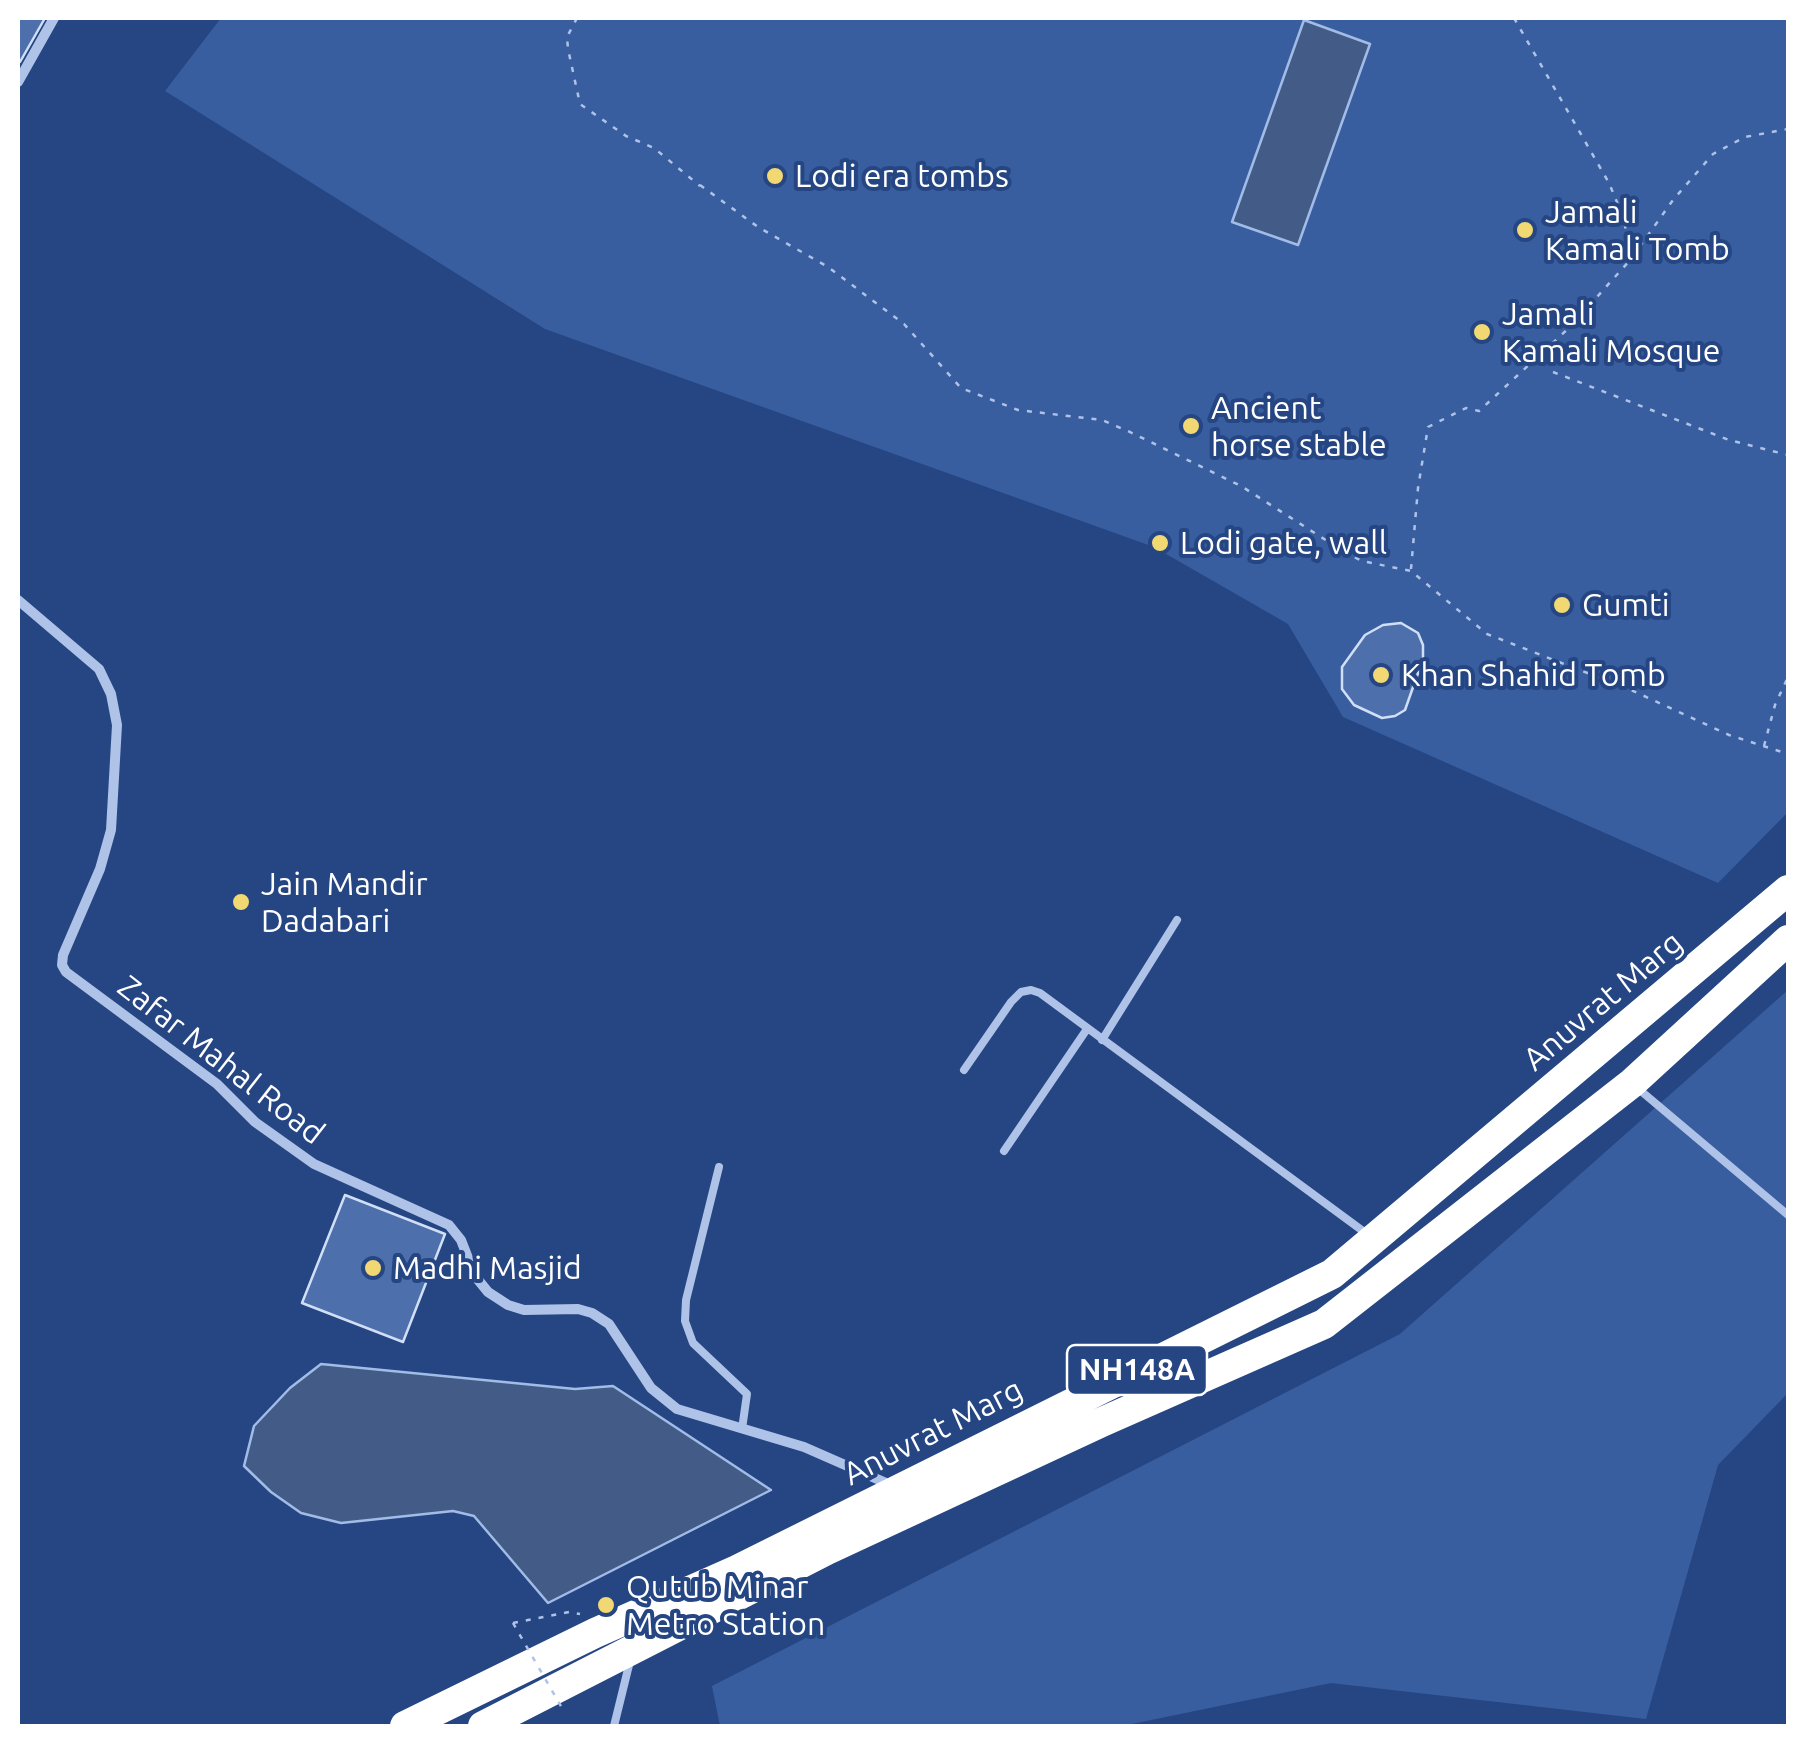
<!DOCTYPE html>
<style>
body{margin:0}
#map{position:relative;width:1806px;height:1744px;overflow:hidden;background:#254683;font-family:Ubuntu,sans-serif}
canvas{display:block}
.frame{position:absolute;inset:0;border:20px solid #fff;pointer-events:none}
</style>
<div id="map">
<canvas width="1806" height="1744"></canvas>
<div class="frame"></div>
</div>
<script>
const c = document.querySelector('canvas').getContext('2d');
c.lineJoin = 'round';
function fillPath(path, color) { c.fillStyle = color; c.fill(path, 'evenodd'); }
const poly = rows => new Path2D(rows.map(r => 'M' + r).join(''));
function stroke(path, color, width, dash) { c.strokeStyle = color; c.lineWidth = width; c.lineCap = dash ? 'butt' : 'round'; c.setLineDash(dash || []); c.stroke(path); }
function drawText(font, color, halo, rows, align = 'center') {
  c.font = font + ' Ubuntu,sans-serif'; c.lineWidth = 8; c.setLineDash([]); c.textBaseline = 'middle'; c.strokeStyle = halo; c.fillStyle = color; for (const [text, x, y, turn = 0] of rows) {
    c.save(); c.translate(x, y); c.rotate((+turn || 0) * Math.PI / 180); c.textAlign = isNaN(turn) ? turn : align; if (halo) c.strokeText(text, 0, 0); c.fillText(text, 0, 0); c.restore();
  }
}
fillPath(poly([
 [221,18,1788,18,1788,812,1718,883,1343,717,1288,624,1154,547,545,329,165,91],
 [1788,990,1788,1393,1718,1465,1646,1719,1331,1683,1122,1726,720,1726,712,1686,1400,1334]
]), '#395ea0');
const water = poly([
 [1304,20,1370,44,1298,245,1232,222,1304,20],
 [321,1364,575,1389,613,1386,771,1490,548,1603,474,1516,453,1511,341,1523,301,1513,271,1492,244,1466,254,1426,290,1388,321,1364]
]);
fillPath(water, '#435b87');
stroke(water, '#a2bce8', 2.5);
const building = poly([
 [18,18,45,18,20,62,18,61,18,18],
 [1401,623,1418,633,1423,645,1423,659,1405,710,1395,716,1382,718,1354,705,1342,689,1342,667,1365,635,1383,625,1401,623],
 [345,1195,445,1234,403,1342,302,1303,345,1195]
]);
fillPath(building, '#4d6fab');
stroke(building, '#d1dff6', 2.5);
stroke(poly([
 [577,18,567,37,568,49,580,104,626,136,654,148,700,186],
 [1514,18,1609,183,1624,219,1630,257],
 [700,185,758,227,828,267,904,324,961,388,1018,410,1102,420,1130,432,1241,486,1346,553,1362,561,1411,571,1487,634,1631,690,1729,735,1788,754],
 [1553,372,1729,440,1788,455],
 [1411,569,1418,488,1428,427,1466,408,1479,411,1571,326,1631,259,1673,200,1713,154,1745,137,1788,129],
 [1764,746,1775,705,1788,677],
 [513,1623,569,1612,580,1614]
]), '#aec3e7', 2.5, [5, 8]);
stroke(poly([
 [1102,1040,1177,920],
 [964,1070,1011,1002,1021,992,1031,990,1040,993,1367,1234],
 [1635,1086,1788,1215],
 [1004,1151,1087,1029],
 [719,1167,686,1300,685,1321,693,1343,747,1394,742,1429],
 [614,1726,630,1661]
]), '#aec3e7', 8);
stroke(poly([
 [18,82,54,18],
 [18,600,99,669,111,694,117,725,111,830,100,869,63,955,62,965,66,972,217,1084,255,1122,314,1164,449,1225,461,1240,475,1276,488,1292,508,1305,524,1310,578,1309,592,1313,609,1324,651,1388,677,1409,804,1447,893,1486]
]), '#aec3e7', 10);
stroke(poly([
 [405,1726,595,1633,737,1570,1332,1274,1788,890],
 [483,1726,827,1550,1102,1422,1324,1324,1632,1083,1788,940]
]), '#fff', 30);
stroke(poly([
 [513,1623,562,1708]
]), '#aec3e7', 2.5, [5, 8]);
for (const [x, y, r, color] of [
 [775,176,10,"#f1d872"],
 [1525,230,10,"#f1d872"],
 [1482,332,10,"#f1d872"],
 [1191,426,10,"#f1d872"],
 [1160,543,10,"#f1d872"],
 [1562,605,10,"#f1d872"],
 [1381,675,10,"#f1d872"],
 [241,902,10,"#f1d872"],
 [373,1268,10,"#f1d872"],
 [606,1605,10,"#f1d872"]
]) { const dot = new Path2D(); dot.arc(x, y, r, 0, 2 * Math.PI); c.fillStyle = color; c.fill(dot); stroke(dot, '#254683', 4); }
for (const [x, y, w] of [
 [1137,1370,140]
]) { const box = new Path2D(); box.roundRect(x - w / 2, y - 25, w, 50, 8); c.fillStyle = '#254683'; c.fill(box); stroke(box, '#fff', 2.5); }
drawText('bold 30px', '#fff', null, [
 ["NH148A",1137,1370]
]);
drawText('32px', '#fff', '#254683', [
 ["Lodi era tombs",795,176],
 ["Jamali",1545,212],
 ["Kamali Tomb",1545,249],
 ["Jamali",1502,314],
 ["Kamali Mosque",1502,351],
 ["Ancient",1211,408],
 ["horse stable",1211,445],
 ["Lodi gate, wall",1180,543],
 ["Gumti",1582,605],
 ["Khan Shahid Tomb",1401,675],
 ["Jain Mandir",261,884],
 ["Dadabari",261,921],
 ["Madhi Masjid",393,1268],
 ["Qutub Minar",626,1587],
 ["Metro Station",626,1624]
], 'left');
drawText('32px', '#fff', '#254683', [
 ["Anuvrat Marg",1603,1001,-40],
 ["Zafar Mahal Road",221,1060,38],
 ["Anuvrat Marg",933,1432,-27]
]);
</script>
